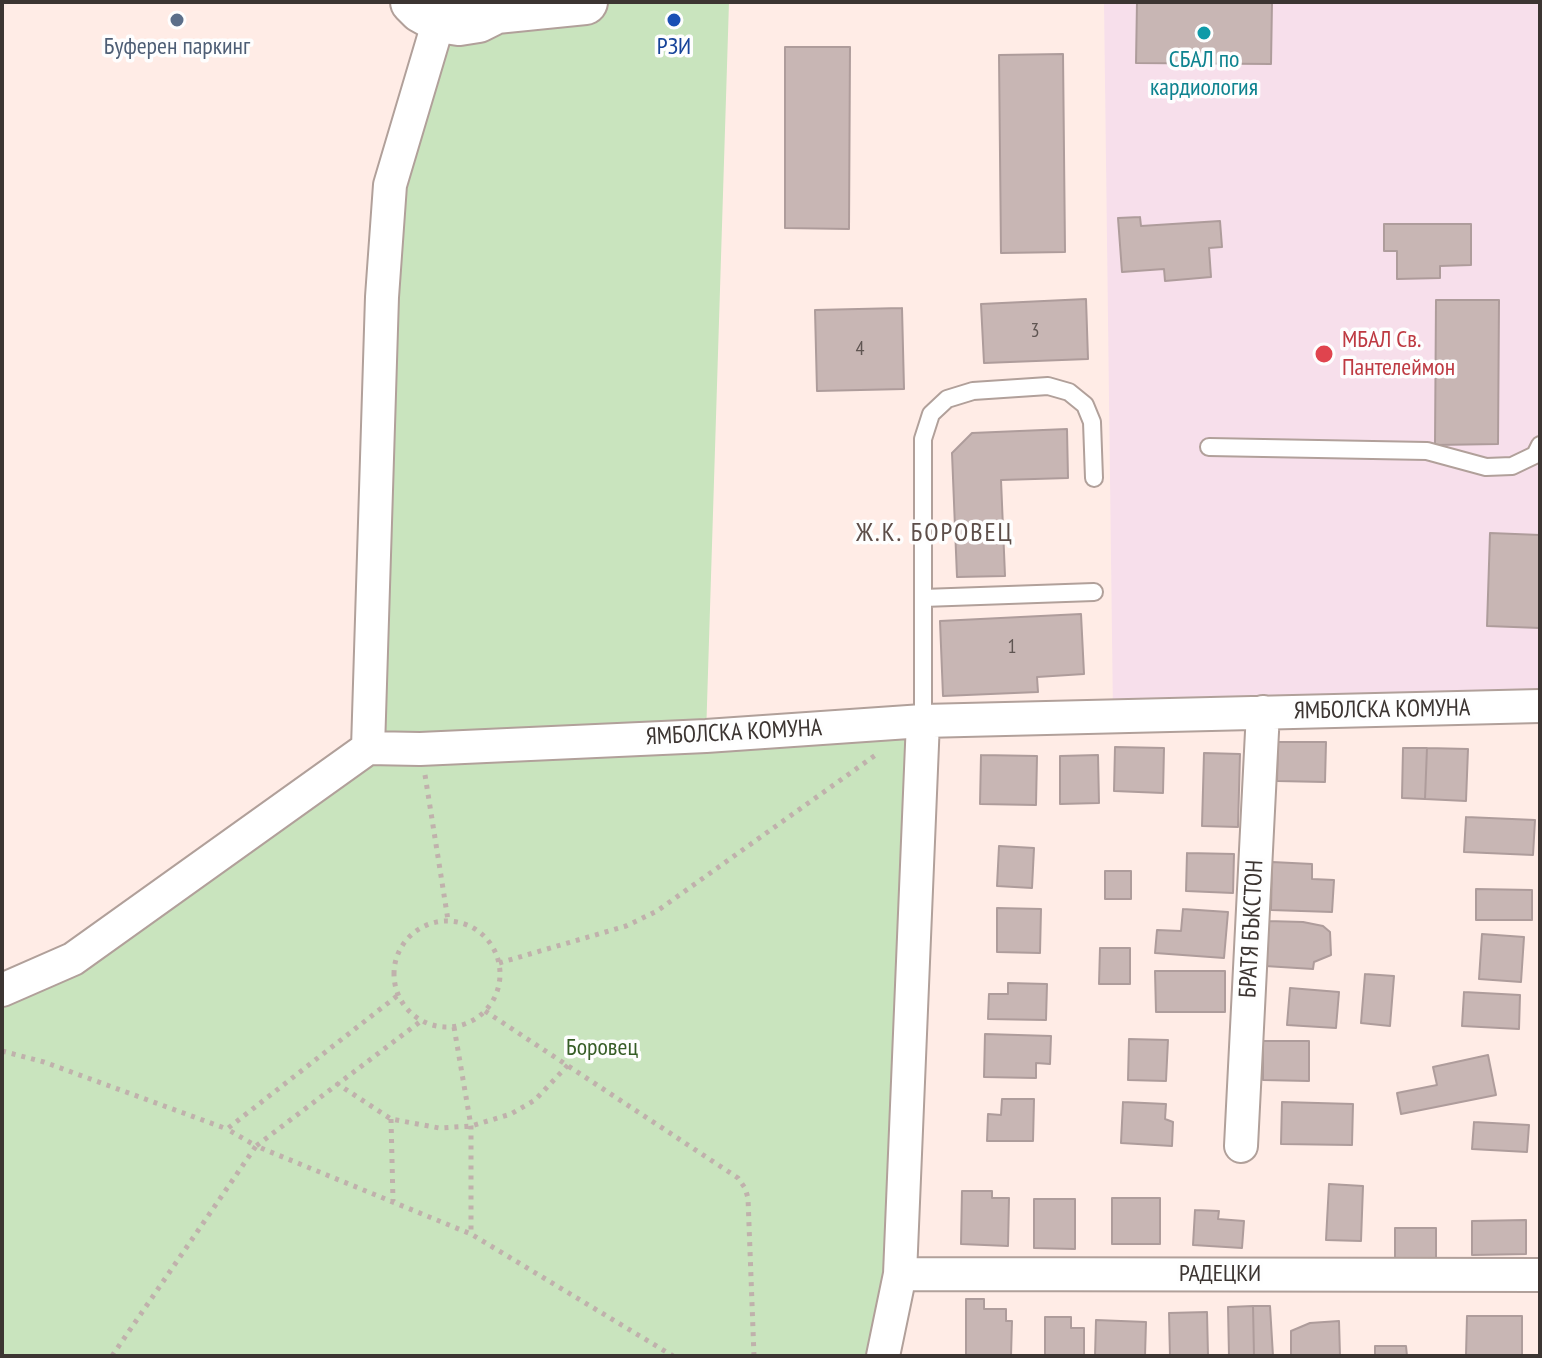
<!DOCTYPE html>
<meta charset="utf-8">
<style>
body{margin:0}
#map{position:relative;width:1542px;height:1358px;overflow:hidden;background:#ffece6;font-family:"PT Sans Narrow",sans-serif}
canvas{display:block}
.frame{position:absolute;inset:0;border:4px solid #3c3532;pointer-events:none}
</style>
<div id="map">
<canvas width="1542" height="1358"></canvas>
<div class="frame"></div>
</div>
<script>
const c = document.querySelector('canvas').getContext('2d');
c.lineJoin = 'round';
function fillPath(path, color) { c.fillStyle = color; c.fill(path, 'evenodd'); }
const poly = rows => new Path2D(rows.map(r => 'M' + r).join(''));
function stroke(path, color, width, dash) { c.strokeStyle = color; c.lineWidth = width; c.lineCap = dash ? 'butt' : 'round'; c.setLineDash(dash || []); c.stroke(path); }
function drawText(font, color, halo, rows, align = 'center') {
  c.font = font + ' "PT Sans Narrow",sans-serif'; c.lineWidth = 7; c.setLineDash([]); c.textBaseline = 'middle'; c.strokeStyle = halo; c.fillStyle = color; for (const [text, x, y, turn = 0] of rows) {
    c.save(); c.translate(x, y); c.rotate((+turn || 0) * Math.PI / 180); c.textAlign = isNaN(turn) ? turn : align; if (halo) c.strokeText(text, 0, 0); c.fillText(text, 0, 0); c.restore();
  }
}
fillPath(poly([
 [1104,2,1540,2,1540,706,1113,715]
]), '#f7dfeb');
fillPath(poly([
 [413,2,729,2,706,736,923,721,883,1356,2,1356,2,990,368,748,382,297,439,20]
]), '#c9e4be');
const building = poly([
 [1137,2,1272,2,1271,64,1136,63,1137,2],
 [785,47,850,47,849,229,785,228,785,47],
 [1063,54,1065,252,1001,253,999,55,1063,54],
 [1140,217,1141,226,1220,221,1222,247,1209,248,1211,277,1165,281,1164,269,1122,272,1118,218,1140,217],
 [1384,224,1471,224,1471,265,1440,266,1440,278,1397,279,1397,251,1384,251,1384,224],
 [1086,299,1088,359,984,363,981,304,1086,299],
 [1436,300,1499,300,1498,444,1435,445,1436,300],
 [902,308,904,389,817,391,815,310,902,308],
 [1067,429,1068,478,1001,480,1005,576,957,577,952,453,972,433,1067,429],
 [1490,533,1540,535,1540,628,1487,626,1490,533],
 [1081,614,1084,674,1037,677,1038,692,943,696,940,621,1081,614],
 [1278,742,1326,742,1325,782,1277,781,1278,742],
 [1115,747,1164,748,1163,793,1114,791,1115,747],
 [1403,748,1427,748,1425,799,1402,798,1403,748],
 [1427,748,1468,749,1466,801,1425,799,1427,748],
 [1204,753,1240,754,1238,827,1202,826,1204,753],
 [981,755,1037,756,1036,805,980,804,981,755],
 [1098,755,1099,803,1060,804,1060,756,1098,755],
 [1466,817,1535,820,1533,855,1464,852,1466,817],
 [999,846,1034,848,1032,888,997,886,999,846],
 [1187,853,1234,854,1233,893,1186,891,1187,853],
 [1272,862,1312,864,1312,879,1334,880,1332,912,1271,910,1272,862],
 [1105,871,1131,871,1131,899,1105,899,1105,871],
 [1476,889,1532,890,1532,920,1476,920,1476,889],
 [997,908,1041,909,1040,953,997,952,997,908],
 [1183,909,1228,912,1224,958,1155,953,1157,930,1181,931,1183,909],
 [1267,921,1303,922,1323,926,1330,932,1331,955,1314,962,1313,969,1265,966,1267,921],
 [1482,934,1524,937,1521,982,1479,979,1482,934],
 [1100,948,1130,948,1130,984,1099,984,1100,948],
 [1155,971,1225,971,1225,1012,1156,1012,1155,971],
 [1365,974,1394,976,1390,1026,1361,1023,1365,974],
 [1008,983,1047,984,1046,1020,988,1019,989,994,1008,994,1008,983],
 [1290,988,1339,992,1336,1028,1287,1025,1290,988],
 [1464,992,1520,995,1519,1029,1462,1026,1464,992],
 [985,1034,1051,1036,1050,1064,1036,1063,1036,1078,984,1077,985,1034],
 [1129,1039,1168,1040,1166,1081,1128,1080,1129,1039],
 [1263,1041,1309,1041,1309,1081,1263,1080,1263,1041],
 [1488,1055,1496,1095,1401,1114,1397,1093,1437,1085,1433,1067,1488,1055],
 [1002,1099,1034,1099,1033,1141,987,1141,988,1114,1001,1115,1002,1099],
 [1123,1102,1166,1104,1165,1119,1173,1122,1172,1146,1121,1143,1123,1102],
 [1282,1102,1353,1104,1352,1145,1281,1144,1282,1102],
 [1474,1122,1529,1125,1527,1152,1472,1149,1474,1122],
 [1329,1184,1363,1186,1361,1241,1326,1240,1329,1184],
 [962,1191,992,1191,992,1198,1009,1198,1008,1246,961,1244,962,1191],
 [1112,1198,1160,1198,1160,1244,1112,1244,1112,1198],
 [1034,1199,1075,1199,1075,1249,1034,1248,1034,1199],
 [1195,1210,1219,1211,1218,1219,1244,1221,1242,1248,1193,1245,1195,1210],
 [1526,1220,1526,1254,1472,1255,1472,1221,1526,1220],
 [1395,1228,1436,1228,1436,1259,1395,1259,1395,1228],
 [966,1299,984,1299,984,1309,1006,1309,1006,1321,1012,1321,1011,1356,966,1356,966,1299],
 [1253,1306,1270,1306,1273,1356,1254,1356,1253,1306],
 [1253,1306,1254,1356,1229,1356,1228,1307,1253,1306],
 [1207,1312,1208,1356,1170,1356,1169,1313,1207,1312],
 [1467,1316,1522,1316,1522,1355,1466,1355,1467,1316],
 [1045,1317,1071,1317,1071,1328,1084,1328,1084,1356,1045,1356,1045,1317],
 [1096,1320,1146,1322,1145,1356,1095,1356,1096,1320],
 [1339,1321,1340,1356,1291,1356,1291,1331,1310,1323,1339,1321],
 [1375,1346,1406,1346,1407,1356,1375,1356,1375,1346]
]);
fillPath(building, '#c8b6b4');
stroke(building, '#ae9c9b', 2);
const service = poly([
 [1209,447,1427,451,1486,467,1512,466,1535,455,1540,445],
 [923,598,1094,592],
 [923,721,923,439,931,414,947,399,973,391,1048,386,1069,392,1085,405,1092,422,1094,478]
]);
const minor = poly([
 [368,748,382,297,390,185,439,20],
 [2,990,73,959,368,748,420,749,706,736,923,721,1540,706],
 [1241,1146,1263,712],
 [900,1274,1540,1275],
 [883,1356,900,1274,923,721]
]);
const secondary = poly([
 [413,2,421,10,439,20,459,23,478,20,496,11,505,2],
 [496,11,585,2]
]);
stroke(service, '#b1a09a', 20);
stroke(minor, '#b1a09a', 36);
stroke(secondary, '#b1a09a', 48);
stroke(poly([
 [425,775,448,920],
 '394 974a53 53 0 1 1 106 0a53 53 0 1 1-106 0Z',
 [499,963,626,926,657,911,877,754],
 [397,996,227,1129,256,1146,421,1021],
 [485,1011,738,1178,745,1188,748,1198,754,1356],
 [454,1027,471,1126,471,1234],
 [2,1051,44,1062,227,1129],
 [336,1083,391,1119,439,1128,471,1126,511,1114,535,1100,568,1065],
 [391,1119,393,1201],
 [112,1356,256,1146,471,1234,673,1356]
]), '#c0b1ac', 5, [4, 6]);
stroke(service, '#fff', 16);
stroke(minor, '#fff', 32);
stroke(secondary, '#fff', 44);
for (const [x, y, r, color] of [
 [177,20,8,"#5c6f8a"],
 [674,20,8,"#1a4fb4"],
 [1204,33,8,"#0f9aa8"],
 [1324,354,10,"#e0444e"]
]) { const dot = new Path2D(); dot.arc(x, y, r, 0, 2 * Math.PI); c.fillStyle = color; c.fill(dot); stroke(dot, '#fefefe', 3); }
drawText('20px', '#5f5552', null, [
 ["3",1035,331],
 ["4",860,349],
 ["1",1012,647]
]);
drawText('24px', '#4e5e75', '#fefefe', [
 ["Буферен паркинг",177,47]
]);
drawText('24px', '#164399', '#fefefe', [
 ["РЗИ",674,47]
]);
drawText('24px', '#0d838f', '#fefefe', [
 ["СБАЛ по",1204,60],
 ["кардиология",1204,88]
]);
drawText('24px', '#be3a42', '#fefefe', [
 ["МБАЛ Св.",1342,340],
 ["Пантелеймон",1342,368]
], 'left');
drawText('24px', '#3c3532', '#fefefe', [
 ["ЯМБОЛСКА КОМУНА",1382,710,-1],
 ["ЯМБОЛСКА КОМУНА",734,733,-3],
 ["БРАТЯ БЪКСТОН",1252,929,-87],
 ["РАДЕЦКИ",1220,1274]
]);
drawText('24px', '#365d26', '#fefefe', [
 ["Боровец",602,1048]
]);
c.letterSpacing = '2px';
drawText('26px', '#5d4e49', '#fefefe', [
 ["Ж.К. БОРОВЕЦ",935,534]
]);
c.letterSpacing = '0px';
</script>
